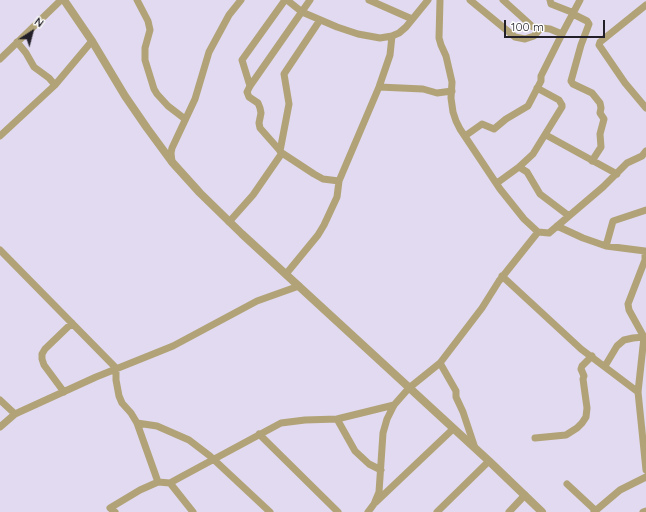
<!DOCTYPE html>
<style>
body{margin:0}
#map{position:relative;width:646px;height:512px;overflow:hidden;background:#e1daf0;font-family:Quicksand,sans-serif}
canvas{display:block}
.north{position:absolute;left:12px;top:12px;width:40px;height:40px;-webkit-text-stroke:3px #fff;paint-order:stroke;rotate:36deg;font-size:11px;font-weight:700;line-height:16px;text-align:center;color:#221f28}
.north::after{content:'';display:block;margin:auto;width:14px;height:18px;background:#221f28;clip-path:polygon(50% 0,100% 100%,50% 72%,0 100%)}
.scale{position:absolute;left:504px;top:20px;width:101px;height:18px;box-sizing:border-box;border:2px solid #221f28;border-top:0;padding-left:5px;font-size:12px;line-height:14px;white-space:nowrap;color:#221f28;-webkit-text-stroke:3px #fff;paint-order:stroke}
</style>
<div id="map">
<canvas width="646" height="512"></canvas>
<div class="north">N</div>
<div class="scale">100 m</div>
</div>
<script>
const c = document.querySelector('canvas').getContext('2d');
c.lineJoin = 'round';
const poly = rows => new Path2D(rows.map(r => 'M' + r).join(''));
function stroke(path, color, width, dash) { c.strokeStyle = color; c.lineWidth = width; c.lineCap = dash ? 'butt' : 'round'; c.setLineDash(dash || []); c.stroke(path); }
stroke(poly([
 [137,0,148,21,150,30,145,48,145,60,154,89,157,94,168,106,185,119],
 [287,0,302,12,337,27,358,34,380,38,392,36,399,33,406,27,428,0],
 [310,0,250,86,247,92,249,97,258,103,260,108,261,113,259,123,260,128,282,153,314,174,323,179,339,181],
 [369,0,412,19],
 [440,0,439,38,441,45,446,56,452,82,451,98,453,112,456,121,460,129,500,189,524,219,538,232],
 [470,0,515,37,525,39,534,36,541,28],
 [503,0,533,27,550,29,562,34],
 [550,0,551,4,574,13],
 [646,5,600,42,599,45,625,83,646,108],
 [573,14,587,21,589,24,581,45,571,81,573,84,592,93,600,103,601,108,600,113,604,119,600,134,601,147,592,161],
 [17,42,26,53,34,67,49,78,55,85],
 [0,59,61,0],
 [250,86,242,60,285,0],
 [379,87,423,89,437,93,452,91],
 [546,135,617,174],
 [0,136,55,85,92,41],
 [465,136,482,124,494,129,506,119,528,106,541,81,541,76,562,34,580,0],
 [280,151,289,104,284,74,320,20],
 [172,162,171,153,172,148,195,99,209,52,229,15,241,0],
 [519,167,527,172,540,194,569,216],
 [497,183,519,167,533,154,562,107,562,105,559,100,537,88],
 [229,222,253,195,282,153],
 [557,226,583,238,606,246,645,251,645,260,628,304,629,310,644,337,638,392,646,470],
 [606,246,613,221,646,210],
 [0,250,116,368,116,380,119,396,122,403,131,413,137,423,158,482,140,490,110,508,115,512],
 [286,274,318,235,324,225,337,197,339,181,379,87,390,55,392,36],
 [502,276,581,349,638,392],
 [440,363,456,391,456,397,463,412,475,448],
 [605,366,617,346,624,340,633,338,644,337],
 [64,392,44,365,42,359,42,354,45,349,72,323],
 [0,400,15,414],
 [337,419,355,451,369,464,381,470],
 [137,423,157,426,189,440,210,456,270,512],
 [0,427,15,414,96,377,173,346,257,301,299,286],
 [259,434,338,512],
 [535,438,566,435,577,428,582,423,586,417,587,408,583,379,584,376,581,369,582,366,592,356],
 [158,482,170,483,179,478,281,423,305,420,337,419,394,405],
 [170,483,193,512],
 [567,484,595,510],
 [376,502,453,429],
 [368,512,374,504,379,492,383,433,387,419,394,405,409,388,440,363,482,308,499,281,538,232,549,233,603,187,627,163,642,156,646,151],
 [437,512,489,461],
 [509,512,525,495],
 [594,512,620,490,646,477],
 [643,512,646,511]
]), '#b1a377', 7);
stroke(poly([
 [64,0,92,41,125,96,147,128,172,162,200,193,242,234,489,461,542,512]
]), '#b1a377', 8);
</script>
